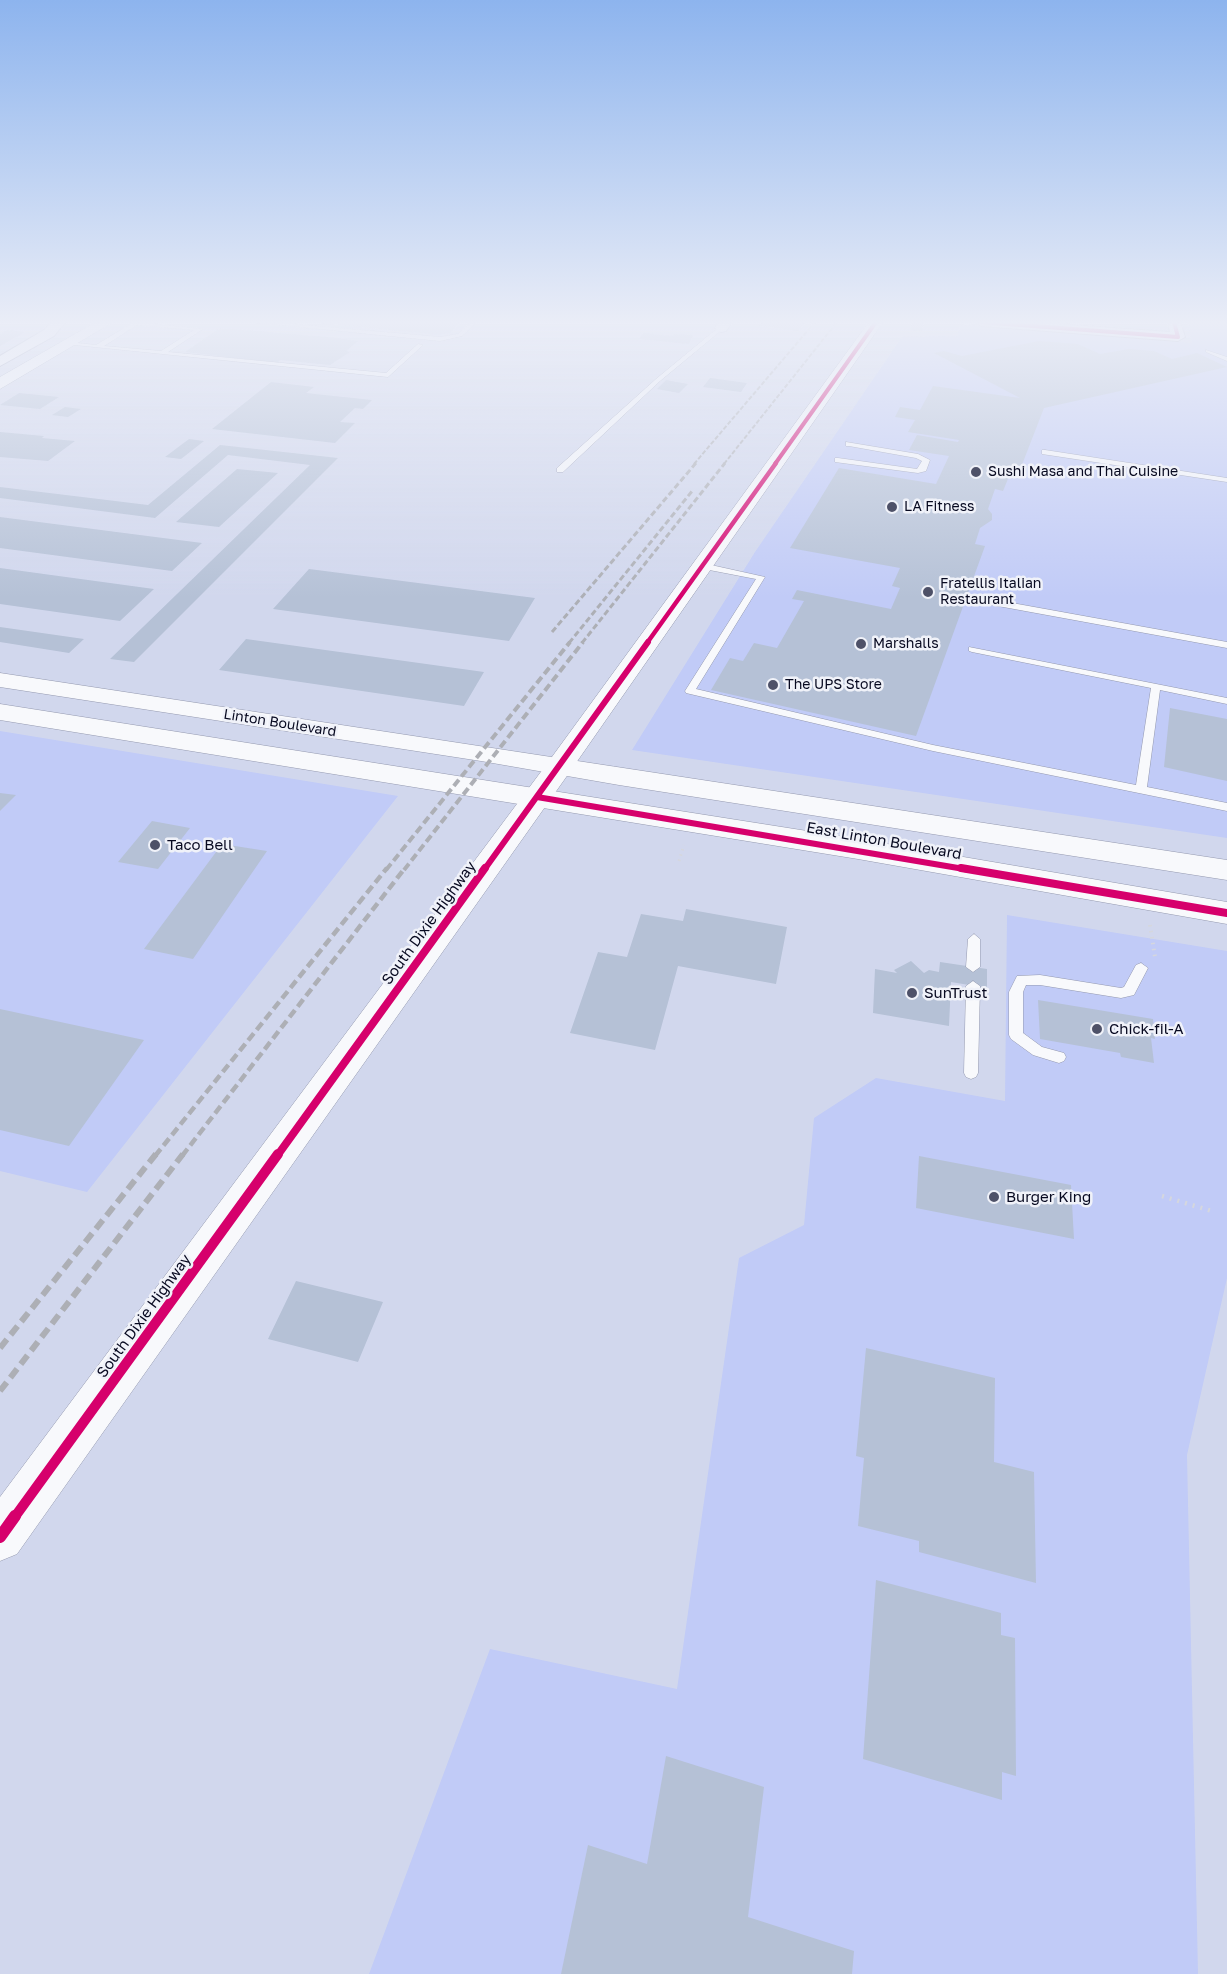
<!DOCTYPE html>
<style>
body{margin:0}
canvas{display:block;background:#d1d7ed}
</style>
<canvas width="1227" height="1974"></canvas>
<script>
const c = document.querySelector('canvas').getContext('2d');
c.lineJoin = 'round';
function fillPath(path, color) { c.fillStyle = color; c.fill(path, 'evenodd'); }
const poly = rows => new Path2D(rows.map(r => 'M' + r).join(''));
function stroke(path, color, width, dash) { c.strokeStyle = color; c.lineWidth = width; c.lineCap = dash ? 'butt' : 'round'; c.setLineDash(dash || []); c.stroke(path); }
function drawText(font, color, halo, rows, align = 'center') {
  c.font = font + ' "Golos Text",sans-serif'; c.lineWidth = 5; c.setLineDash([]); c.textBaseline = 'middle'; c.strokeStyle = halo; c.fillStyle = color; for (const [text, x, y, turn = 0] of rows) {
    c.save(); c.translate(x, y); c.rotate((+turn || 0) * Math.PI / 180); c.textAlign = isNaN(turn) ? turn : align; if (halo) c.strokeText(text, 0, 0); c.fillText(text, 0, 0); c.restore();
  }
}
fillPath(poly([
 [1188,322,1227,322,1227,838,632,750,755,552,902,337,958,336,960,324,1192,343],
 [0,731,398,796,87,1192,0,1171],
 [1007,915,1227,951,1227,1278,1187,1455,1198,1974,369,1974,490,1649,677,1689,739,1258,804,1225,814,1118,876,1078,1005,1101]
]), '#c1cbf7');
fillPath(poly([
 [312,322,461,322,450,333,439,335],
 [764,322,802,322,801,323,805,324,798,331,759,326],
 [912,322,924,323,922,331,910,330],
 [220,328,338,338,358,341,346,351,350,352,330,365,280,360,277,363,185,352],
 [7,330,25,332,0,346,0,334],
 [643,333,673,336,674,334,693,335,689,344,639,339],
 [1039,341,1078,344,1100,354,1129,349,1154,351,1172,359,1197,353,1227,367,1044,408,1018,475,1010,474,1003,491,995,489,988,509,992,514,992,520,980,528,975,544,985,546,916,736,711,690,730,658,743,661,754,643,777,648,804,601,792,599,797,590,891,609,900,588,892,586,900,568,790,548,839,468,936,484,949,456,909,450,917,435,958,442,959,440,908,432,915,420,895,417,900,407,920,410,933,386,1020,398,934,353,944,351,962,356],
 [710,378,747,383,741,392,703,387],
 [666,380,688,384,679,393,657,389],
 [271,382,314,387,306,393,372,400,363,409,355,408,340,422,355,423,335,443,212,429],
 [19,393,59,397,40,409,0,405],
 [65,407,81,409,68,417,52,415],
 [0,432,44,436,42,438,75,441,48,461,0,457],
 [189,439,204,441,181,459,165,457],
 [220,445,338,458,134,662,110,659,310,465,228,455,155,518,0,498,0,487,148,505],
 [237,469,278,473,219,527,176,522],
 [0,517,202,543,172,571,0,548],
 [0,568,154,589,120,621,0,604],
 [309,569,535,598,509,641,273,609],
 [0,627,84,639,69,653,0,642],
 [246,639,484,672,464,706,219,670],
 [1170,708,1227,719,1227,781,1164,767],
 [0,793,16,795,0,811],
 [152,821,190,828,158,869,118,862],
 [222,844,267,851,193,959,144,949],
 [686,909,787,927,776,984,678,966,655,1050,570,1033,598,952,627,957,641,914,683,921],
 [911,961,924,973,929,970,939,972,940,962,987,969,987,988,951,982,949,1026,873,1013,875,969,897,973,894,970],
 [1038,1000,1153,1019,1155,1039,1151,1038,1154,1063,1121,1057,1120,1053,1040,1039],
 [0,1009,144,1040,69,1146,0,1130],
 [919,1156,1071,1185,1074,1239,916,1208],
 [296,1281,383,1302,358,1362,268,1339],
 [866,1348,995,1378,994,1462,1034,1472,1036,1583,919,1552,919,1541,858,1526,864,1458,856,1456],
 [876,1580,1001,1613,1001,1635,1015,1638,1016,1776,1002,1772,1002,1800,863,1759],
 [666,1756,764,1787,748,1917,854,1951,852,1974,561,1974,588,1845,647,1864]
]), '#b5c1d6');
const service = poly([
 [134,322,203,329,168,352,386,373,418,344,423,345,388,377,65,344,68,342,96,345,134,322],
 [137,325,194,330,161,351,104,346,137,325],
 [250,322,270,322,440,337,458,334,471,322,477,322,462,336,440,341,250,322],
 [719,327,724,328,660,381,563,472,557,472,557,468,656,379,719,327],
 [1206,350,1227,357,1227,361,1206,352,1206,350],
 [846,442,918,454,930,460,926,471,918,473,835,462,835,458,838,458,917,469,922,461,916,458,849,446,846,446,846,442],
 [1045,450,1227,478,1227,482,1042,454,1042,450,1045,450],
 [702,563,765,577,696,689,933,745,1136,785,1151,688,972,652,969,651,969,647,1227,698,1227,704,1160,690,1147,787,1227,803,1227,811,933,751,686,693,685,691,756,579,699,568,698,566,702,563],
 [990,599,1227,642,1227,648,987,604,985,602,990,599],
 [974,934,980,939,980,967,973,972,966,967,968,939,974,934],
 [1141,963,1148,968,1134,995,1121,998,1040,985,1026,985,1023,992,1023,1033,1042,1047,1064,1053,1066,1057,1064,1061,1059,1063,1033,1055,1011,1039,1009,1035,1009,992,1017,976,1040,975,1121,988,1124,987,1136,965,1141,963],
 [973,981,980,986,978,1073,976,1077,971,1079,966,1077,964,1073,966,986,973,981]
]);
const minor = poly([
 [52,322,65,322,54,336,0,366,0,356,44,330,52,322],
 [719,322,732,322,726,331,721,332,715,328,719,322],
 [975,322,1028,322,1170,332,1168,322,1180,322,1185,337,1178,341,981,326,975,322]
]);
const tertiary = poly([
 [96,322,113,322,0,389,0,377,96,322],
 [869,322,883,322,569,773,17,1554,0,1561,0,1497,549,761,869,322]
]);
const secondary = poly([
 [0,673,1227,860,1227,880,619,785,481,761,0,687,0,673],
 [0,704,858,839,1227,902,1227,924,858,859,0,720,0,704]
]);
stroke(service, '#9499af', 1);
stroke(minor, '#9499af', 2);
stroke(tertiary, '#9499af', 1);
stroke(secondary, '#9499af', 1);
stroke(poly([
 [679,861,684,845]
]), '#d5d7de', 3, [1.5, 4]);
stroke(poly([
 [1150,925,1155,957]
]), '#d5d7de', 4, [1.5, 4.5]);
stroke(poly([
 [1162,1196,1215,1212]
]), '#d5d7de', 4.5, [2, 6]);
fillPath(service, '#f8f9fc');
fillPath(minor, '#f8f9fc');
fillPath(tertiary, '#f8f9fc');
fillPath(secondary, '#f8f9fc');
stroke(poly([
 [694,464,815,322],
 [724,464,837,322]
]), '#adafb5', 2, [4.5, 2]);
stroke(poly([
 [552,632,696,463],
 [569,643,693,490],
 [582,643,725,463]
]), '#adafb5', 3, [6, 3]);
stroke(poly([
 [386,870,570,642],
 [404,870,583,642]
]), '#adafb5', 4, [8, 4]);
stroke(poly([
 [155,1156,387,868],
 [182,1156,405,868]
]), '#adafb5', 4.5, [9, 4.5]);
stroke(poly([
 [0,1348,156,1154],
 [0,1391,183,1154]
]), '#adafb5', 6, [11, 6]);
stroke(poly([
 [981,322,1178,337,1174,322],
 [775,464,876,322]
]), '#d6006c', 4);
stroke(poly([
 [647,643,776,463]
]), '#d6006c', 4.5);
stroke(poly([
 [537,797,970,870],
 [484,870,648,642]
]), '#d6006c', 6);
stroke(poly([
 [961,868,1227,913],
 [277,1156,485,868]
]), '#d6006c', 8);
stroke(poly([
 [14,1518,278,1154]
]), '#d6006c', 10);
stroke(poly([
 [0,1537,15,1516]
]), '#d6006c', 12);
const sky = c.createLinearGradient(0, 0, 0, 598);
sky.addColorStop(0, '#8db4ee');
sky.addColorStop(0.54, '#eaedf7');
sky.addColorStop(1, '#eaedf700');
c.fillStyle = sky;
c.fillRect(0, 0, 1227, 598);
for (const [x, y, r, color] of [
 [976,472,6,"#4e5168"],
 [892,507,6,"#4e5168"],
 [928,592,6,"#4e5168"],
 [861,644,6,"#4e5168"],
 [773,685,6,"#4e5168"],
 [155,845,6,"#4e5168"],
 [912,993,6,"#4e5168"],
 [1097,1029,6,"#4e5168"],
 [994,1197,6,"#4e5168"]
]) { const dot = new Path2D(); dot.arc(x, y, r, 0, 2 * Math.PI); c.fillStyle = color; c.fill(dot); stroke(dot, '#f0f2f9', 2); }
drawText('14px', '#070920', '#f0f2f9', [
 ["Sushi Masa and Thai Cuisine",988,472],
 ["LA Fitness",904,507],
 ["Fratellis Italian",940,584],
 ["Restaurant",940,600],
 ["Marshalls",873,644],
 ["The UPS Store",785,685]
], 'left');
drawText('14px', '#070920', '#f0f2f9', [
 ["Linton Boulevard",280,723,9]
]);
drawText('15px', '#070920', '#f0f2f9', [
 ["East Linton Boulevard",884,841,10],
 ["South Dixie Highway",429,923,-54],
 ["South Dixie Highway",144,1316,-54]
]);
drawText('15px', '#070920', '#f0f2f9', [
 ["Taco Bell",167,845],
 ["SunTrust",924,993],
 ["Chick-fil-A",1109,1029],
 ["Burger King",1006,1197]
], 'left');
</script>
